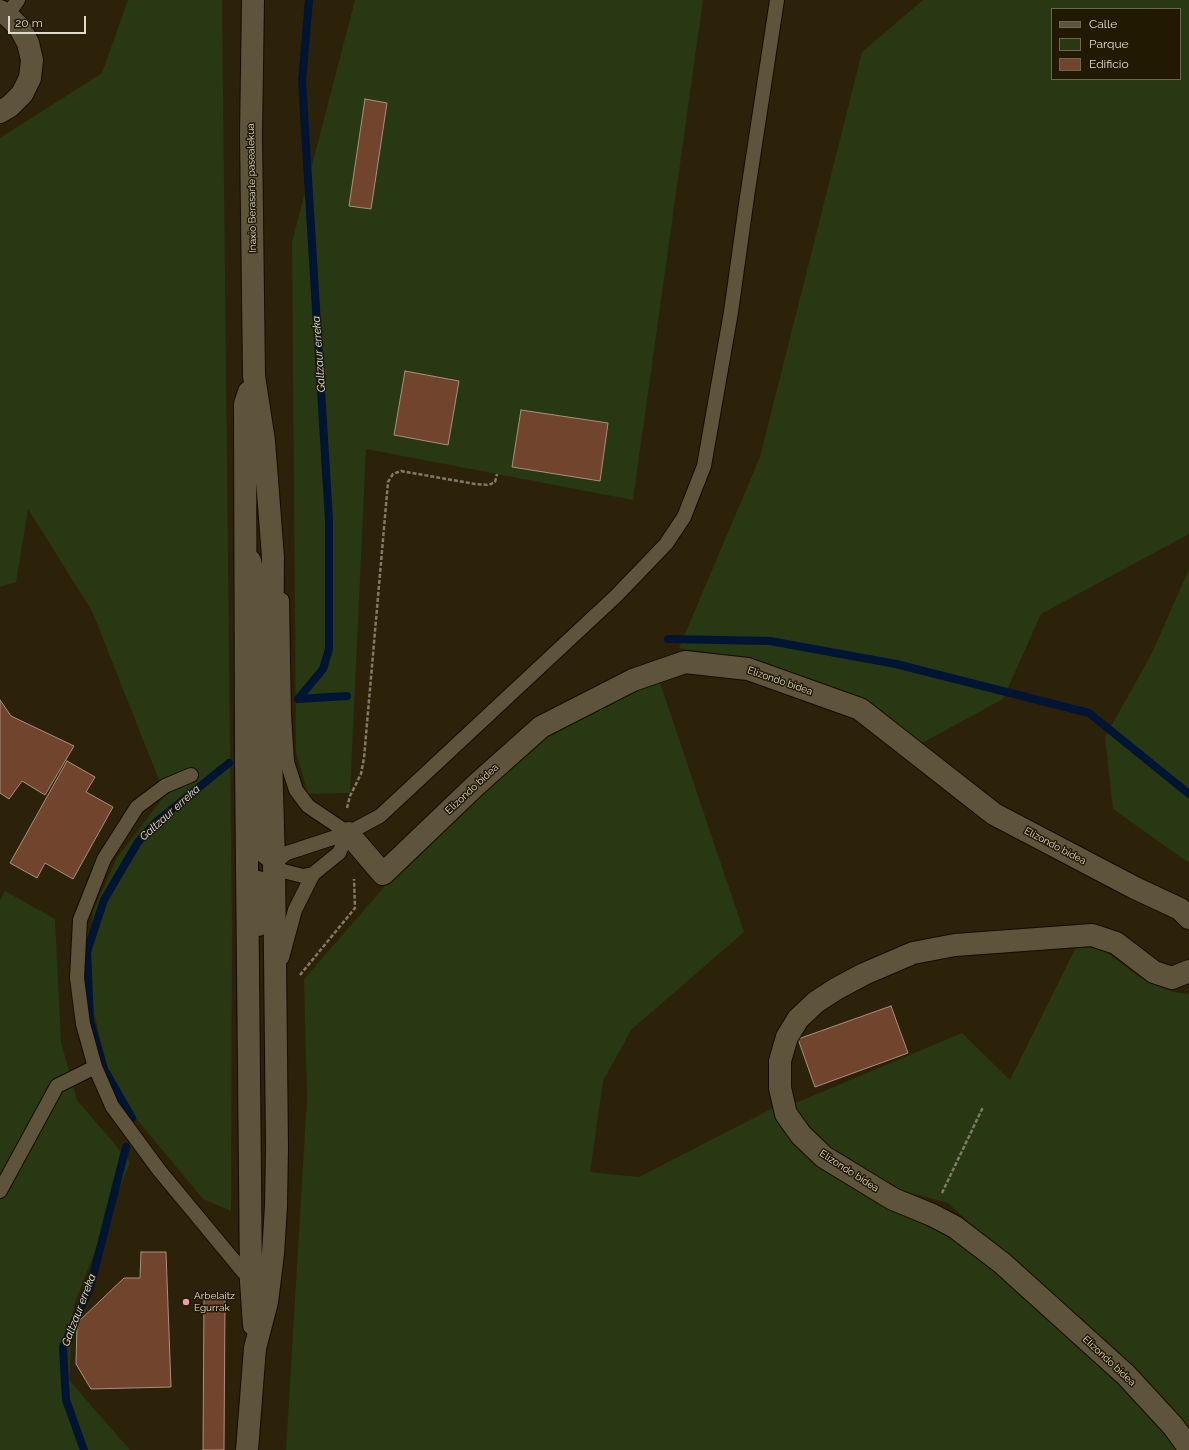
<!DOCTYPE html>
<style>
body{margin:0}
#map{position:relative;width:1189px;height:1450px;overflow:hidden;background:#2c220a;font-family:Raleway,sans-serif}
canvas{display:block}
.legend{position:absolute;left:1051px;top:8px;width:130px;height:72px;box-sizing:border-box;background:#221902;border:1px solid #6e6652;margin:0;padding:5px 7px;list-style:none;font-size:12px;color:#e0dacb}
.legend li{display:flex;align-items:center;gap:8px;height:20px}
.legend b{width:20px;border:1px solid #6e6652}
.scale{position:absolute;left:8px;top:16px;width:78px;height:18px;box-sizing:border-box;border:2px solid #e0dacb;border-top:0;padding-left:5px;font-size:12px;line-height:14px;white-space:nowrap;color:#e0dacb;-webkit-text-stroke:3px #221902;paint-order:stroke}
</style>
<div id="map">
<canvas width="1189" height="1450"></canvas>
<ul class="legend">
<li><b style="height:5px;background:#5e543b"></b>Calle</li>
<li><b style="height:11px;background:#273813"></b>Parque</li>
<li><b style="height:11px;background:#71452d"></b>Edificio</li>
</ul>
<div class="scale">20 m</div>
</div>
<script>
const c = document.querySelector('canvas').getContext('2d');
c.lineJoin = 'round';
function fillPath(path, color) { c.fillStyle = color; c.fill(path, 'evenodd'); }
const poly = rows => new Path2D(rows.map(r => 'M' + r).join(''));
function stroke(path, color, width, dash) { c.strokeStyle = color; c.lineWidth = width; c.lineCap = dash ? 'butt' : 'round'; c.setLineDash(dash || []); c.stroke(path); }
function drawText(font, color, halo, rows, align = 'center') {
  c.font = font + ' Raleway,sans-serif'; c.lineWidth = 3; c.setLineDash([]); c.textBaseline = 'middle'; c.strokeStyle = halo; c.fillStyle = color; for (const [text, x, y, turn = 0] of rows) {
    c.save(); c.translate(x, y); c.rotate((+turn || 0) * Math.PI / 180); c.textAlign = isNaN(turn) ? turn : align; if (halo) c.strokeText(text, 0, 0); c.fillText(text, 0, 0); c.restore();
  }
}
fillPath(poly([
 [128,0,222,0,232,931,231,1211,203,1199,134,1116,108,1070,92,1005,91,948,93,911,116,859,165,795,92,611,28,509,16,582,0,587,0,138,102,73],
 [355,0,703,0,633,500,366,449,350,793,308,794,296,752,292,242],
 [923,0,1189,0,1189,534,1041,614,1003,699,922,743,850,695,737,657,679,648,760,457,862,52],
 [1052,9,1180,9,1180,79,1052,79],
 [1189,569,1189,863,1113,809,1105,737,1151,655],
 [658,677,744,932,631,1030,603,1081,590,1172,639,1177,775,1107,891,1207,962,1244,1066,1330,1156,1418,1182,1450,286,1450,307,1098,304,979,392,878,539,740],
 [5,891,55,919,61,1042,77,1100,130,1162,74,1305,69,1380,130,1450,0,1450,0,901],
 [1077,945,1104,950,1139,977,1173,992,1189,994,1189,1435,1131,1370,948,1203,901,1190,849,1162,818,1141,799,1121,793,1104,962,1033,1010,1080]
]), '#273813');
stroke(poly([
 [668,639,770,641,896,664,1089,713,1189,794],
 [298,699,323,669,329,649,329,520,302,81,309,0],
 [298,699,347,696],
 [132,1118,104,1069,90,1021,87,952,104,900,138,842,156,822,229,763],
 [84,1450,66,1400,63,1347,90,1288,126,1147]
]), '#001434', 8);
const building = poly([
 [365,99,387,103,371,209,349,206,365,99],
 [405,371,459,381,448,445,394,435,405,371],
 [521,410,608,423,600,481,512,467,521,410],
 [0,700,11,716,74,746,45,795,22,781,9,799,0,793,0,700],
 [67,761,95,777,86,792,113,807,73,879,45,863,37,878,10,863,67,761],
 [891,1006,908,1053,815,1087,798,1039,891,1006],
 [141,1252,166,1252,171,1387,91,1389,76,1364,77,1323,124,1278,140,1278,141,1252],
 [204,1297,225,1298,224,1450,203,1450,204,1297]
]);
fillPath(building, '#71452d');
stroke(building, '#ab8e80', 1);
const service = poly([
 [7,15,18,0],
 [282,600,284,715,287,762,296,790,308,806,348,833],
 [191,775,165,786,137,807,104,859,80,920,77,978,83,1024,95,1067,112,1106,159,1170,251,1281],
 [259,837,263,856,283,871,303,876,313,874],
 [270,866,287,853,348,833,380,816,616,596,666,544,684,517,704,466,731,312,747,197,777,0],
 [282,958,295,910,313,874,339,853,348,833],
 [0,1191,57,1086,95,1067]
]);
const minor = poly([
 [348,833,383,874,476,785,541,727,633,680,685,662,748,669,860,709,994,814,1135,888,1180,909,1189,918],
 [1189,971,1172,978,1154,972,1116,943,1092,935,955,945,913,953,864,974,836,989,816,1002,798,1019,787,1037,780,1061,780,1088,786,1114,801,1135,824,1157,893,1199,932,1215,955,1227,1002,1263,1126,1375,1173,1426,1189,1448]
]);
const tertiary = poly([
 [250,561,259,601,259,837],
 [258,925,258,882]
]);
const secondary = poly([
 [0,11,7,15,20,28,28,43,32,60,30,78,22,94,10,106,0,112],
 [249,392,245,404,246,762,251,1282,254,1325],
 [247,1450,255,1348,267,1302,273,1254,276,1206,277,1148,274,862,271,755,273,557,264,441,254,376,251,135,253,0]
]);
stroke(service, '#140b00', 16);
stroke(minor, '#140b00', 24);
stroke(tertiary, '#140b00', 24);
stroke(secondary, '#140b00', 24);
stroke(poly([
 [347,808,350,796,361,774,364,758,388,482,393,474,401,471,475,484,489,485,495,482,497,474],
 [300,975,355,908,354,879],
 [942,1193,983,1107]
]), '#827a67', 2.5, [4, 2]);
stroke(service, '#5e543b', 14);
stroke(minor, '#5e543b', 22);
stroke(tertiary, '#5e543b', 22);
stroke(secondary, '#5e543b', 22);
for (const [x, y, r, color] of [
 [186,1302,4,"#f19ab2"]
]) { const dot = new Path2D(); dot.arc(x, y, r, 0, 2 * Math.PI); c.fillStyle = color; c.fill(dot); stroke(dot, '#221902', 1.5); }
drawText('10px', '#e0dacb', '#221902', [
 ["Inaxio Berasarte pasealekua",252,188,-91],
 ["Elizondo bidea",780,681,19],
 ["Elizondo bidea",472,789,-43],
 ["Elizondo bidea",1055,846,28],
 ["Elizondo bidea",849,1171,33],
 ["Elizondo bidea",1109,1361,43]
]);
drawText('10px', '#e0dacb', '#221902', [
 ["Arbelaitz",194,1296],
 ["Egurrak",194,1308]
], 'left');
drawText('italic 11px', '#d2e5fe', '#221902', [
 ["Galtzaur erreka",319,354,-94],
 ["Galtzaur erreka",170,813,-42],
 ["Galtzaur erreka",79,1310,-69]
]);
</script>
